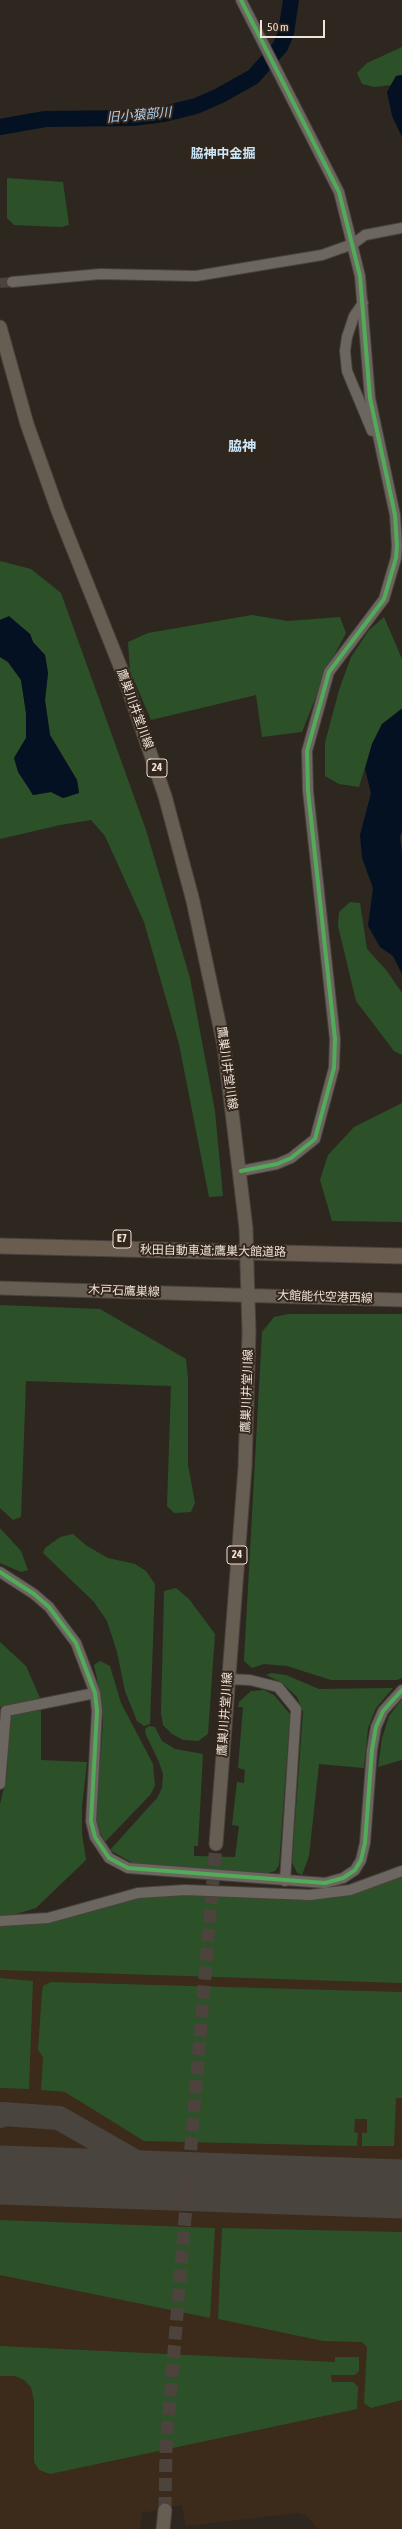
<!DOCTYPE html>
<meta charset="utf-8">
<style>
body{margin:0}
#map{position:relative;width:402px;height:2529px;overflow:hidden;background:#2e2720;font-family:"Asap Condensed",sans-serif}
canvas{display:block}
.scale{position:absolute;left:260px;top:20px;width:65px;height:18px;box-sizing:border-box;border:2px solid #ede4dc;border-top:0;padding-left:5px;font-size:12px;line-height:14px;white-space:nowrap;color:#ede4dc;-webkit-text-stroke:3px #34261a;paint-order:stroke}
</style>
<div id="map">
<canvas width="402" height="2529"></canvas>
<div class="scale">50 m</div>
</div>
<script>
const c = document.querySelector('canvas').getContext('2d');
c.lineJoin = 'round';
function fillPath(path, color) { c.fillStyle = color; c.fill(path, 'evenodd'); }
const poly = rows => new Path2D(rows.map(r => 'M' + r).join(''));
function stroke(path, color, width, dash) { c.strokeStyle = color; c.lineWidth = width; c.lineCap = dash ? 'butt' : 'round'; c.setLineDash(dash || []); c.stroke(path); }
function drawText(font, color, halo, rows, align = 'center') {
  c.font = font + ' "Asap Condensed","Noto Sans JP",sans-serif'; c.lineWidth = 4; c.setLineDash([]); c.textBaseline = 'middle'; c.strokeStyle = halo; c.fillStyle = color; for (const [text, x, y, turn = 0] of rows) {
    c.save(); c.translate(x, y); c.rotate((+turn || 0) * Math.PI / 180); c.textAlign = isNaN(turn) ? turn : align; if (halo) c.strokeText(text, 0, 0); c.fillText(text, 0, 0); c.restore();
  }
}
fillPath(poly([
 [402,1885,402,2529,318,2529,308,2517,299,2513,186,2526,182,2505,142,2513,140,2529,0,2529,0,1930,290,1904]
]), '#3c2a1b');
fillPath(poly([
 [402,47,402,75,396,76,391,85,374,87,362,84,357,73,367,63],
 [7,178,63,182,69,225,61,227,14,225,7,218],
 [0,561,31,569,61,593,146,830,190,978,215,1111,223,1196,209,1197,179,1044,144,922,105,836,91,820,60,825,0,839,0,657,8,662,21,680,26,713,26,738,14,758,33,795,51,792,63,798,79,793,77,780,50,735,45,700,48,673,45,655,33,642,30,634,9,617,0,620],
 [252,615,288,621,340,617,346,633,327,669,302,732,262,737,256,695,151,720,130,671,128,642,148,633],
 [384,617,402,659,402,708,382,724,372,744,359,787,339,784,325,776,325,743,339,690,351,657,369,630],
 [350,902,360,903,367,949,387,971,402,993,402,1055,394,1051,356,1001,338,926,339,912],
 [402,1103,402,1222,332,1221,320,1180,328,1155,354,1127],
 [0,1305,100,1309,186,1359,188,1378,188,1465,195,1503,191,1512,174,1513,167,1506,171,1386,26,1381,21,1517,13,1520,0,1508],
 [288,1314,402,1314,402,1678,397,1680,331,1680,287,1666,264,1664,252,1668,244,1661,262,1332,274,1317],
 [0,1528,21,1551,28,1570,21,1572,0,1563],
 [73,1534,87,1546,108,1558,135,1564,146,1571,155,1584,150,1724,144,1726,137,1721,125,1691,117,1652,107,1621,94,1602,43,1553,45,1548,60,1537],
 [176,1588,189,1599,215,1634,208,1734,198,1741,183,1740,172,1734,163,1725,161,1713,164,1591],
 [0,1642,26,1666,40,1698,0,1707],
 [100,1661,110,1666,121,1703,153,1764,155,1785,151,1794,105,1842,97,1827,96,1814,103,1722,100,1692,94,1665],
 [271,1673,286,1675,319,1689,393,1688,376,1708,368,1728,364,1768,319,1764,309,1856,302,1875,297,1873,292,1862,303,1712,297,1697,281,1682,266,1675],
 [264,1690,274,1695,290,1714,279,1865,275,1871,265,1874,134,1864,110,1850,157,1798,162,1788,163,1774,159,1762,146,1735,145,1729,149,1726,155,1727,162,1741,175,1749,203,1754,198,1846,194,1846,194,1856,235,1857,239,1826,232,1825,237,1782,244,1783,245,1770,238,1768,243,1707,238,1707,239,1702,251,1691],
 [402,1699,402,1760,378,1767,382,1738,389,1716],
 [41,1710,41,1760,87,1762,82,1807,82,1834,86,1860,36,1908,10,1916,0,1916,0,1804,7,1776,9,1714],
 [402,1875,402,1983,0,1970,0,1924,140,1897,186,1893,308,1899],
 [0,1978,33,1981,29,2089,0,2088],
 [51,1982,402,1992,402,2098,396,2098,394,2146,362,2146,362,2133,367,2133,367,2119,355,2119,354,2132,358,2133,357,2146,144,2141,65,2092,41,2090,43,2057,38,2050,42,1992,43,1986],
 [0,2220,215,2228,210,2318,0,2275],
 [222,2228,402,2232,402,2400,371,2408,364,2403,367,2347,362,2342,323,2341,218,2319],
 [0,2346,335,2362,335,2357,359,2357,359,2371,355,2375,331,2375,332,2382,353,2382,358,2387,357,2409,50,2474,39,2470,34,2462,34,2401,31,2387,24,2380,15,2376,0,2376]
]), '#2c5128');
fillPath(poly([
 [402,75,402,137,392,116,387,92,396,76],
 [9,616,30,634,33,642,45,655,48,673,45,700,50,735,77,780,79,793,63,798,51,792,33,795,18,772,14,758,26,738,26,713,21,680,8,662,0,657,0,620],
 [402,709,402,831,400,837,402,854,402,974,393,956,380,947,368,926,373,888,362,858,360,835,371,793,365,769,372,744,382,724]
]), '#041122');
stroke(poly([
 [0,127,45,119,133,118,164,114,196,106,219,96,253,77,280,47,286,33,291,0]
]), '#041122', 16);
stroke(poly([
 [0,2116,3,2114,59,2118,169,2181],
 [0,2167,14,2176]
]), '#4a443e', 24);
stroke(poly([
 [0,2175,402,2189]
]), '#4a443e', 59);
stroke(poly([
 [0,283,12,282]
]), '#4b433c', 10, [10, 5]);
stroke(poly([
 [165,2510,166,2448,216,1844]
]), '#4b433c', 13, [13, 6]);
const minor = poly([
 [12,282,100,274,196,276,322,255,353,244,365,235,402,228],
 [363,303,354,316,347,337,345,351,347,371,372,431],
 [241,1171,277,1164,291,1158,315,1139,334,1068,335,1039,308,791,307,751,329,672,384,599,396,558,397,546,395,515,370,398,360,276,339,192,241,0],
 [0,1572,34,1594,49,1607,76,1643,95,1693,97,1711,91,1821,95,1837,109,1858,128,1868,325,1883,343,1878,355,1870,361,1860,365,1843,372,1750,376,1727,383,1711,402,1690],
 [227,1679,250,1680,278,1687,296,1709,285,1881],
 [0,1784,6,1711,95,1693],
 [0,1921,48,1918,138,1893,185,1890,310,1895,350,1890,402,1871]
]);
const major = poly([
 [0,327,27,424,58,511,122,671,165,796,193,901,224,1046,246,1228],
 [0,1288,402,1300],
 [216,1844,245,1467,249,1332,247,1265],
 [163,2529,165,2510]
]);
const highway = poly([
 [0,1246,402,1256]
]);
stroke(minor, '#49423d', 12);
stroke(major, '#49423d', 15);
stroke(highway, '#49423d', 17);
stroke(minor, '#6c6661', 10);
stroke(major, '#665d53', 13);
stroke(highway, '#6a5d50', 15);
const majorBridge = poly([
 [246,1228,247,1265]
]);
stroke(majorBridge, '#49423d', 15, []);
stroke(majorBridge, '#665d53', 13);
stroke(poly([
 [241,1171,277,1164,291,1158,315,1139,334,1068,335,1039,308,791,307,751,329,672,384,599,396,558,397,546,395,515,370,398,360,276,339,192,241,0],
 [0,1572,34,1594,49,1607,76,1643,95,1693,97,1711,91,1821,95,1837,109,1858,128,1868,325,1883,343,1878,355,1870,361,1860,365,1843,372,1750,376,1727,383,1711,402,1690]
]), '#51ab58', 4);
for (const [x, y, w] of [
 [157,768,20],
 [122,1239,18],
 [237,1555,20]
]) { const box = new Path2D(); box.roundRect(x - w / 2, y - 9, w, 18, 3); c.fillStyle = '#34261a'; c.fill(box); stroke(box, '#ede4dc', 1); }
drawText('bold 11px', '#ede4dc', null, [
 ["24",157,768],
 ["E7",122,1239],
 ["24",237,1555]
]);
drawText('12px', '#ede4dc', '#34261a', [
 ["鷹巣川井堂川線",135,709,70],
 ["鷹巣川井堂川線",227,1068,82],
 ["秋田自動車道;鷹巣大館道路",213,1251,1],
 ["木戸石鷹巣線",124,1291,2],
 ["大館能代空港西線",325,1297,2],
 ["鷹巣川井堂川線",247,1391,-88],
 ["鷹巣川井堂川線",225,1714,-86]
]);
drawText('italic 13px', '#b1d3f4', '#34261a', [
 ["旧小猿部川",139,115,-5]
]);
drawText('bold 13px', '#cae7fa', '#34261a', [
 ["脇神中金掘",223,154]
]);
drawText('bold 14px', '#cae7fa', '#34261a', [
 ["脇神",242,447]
]);
</script>
